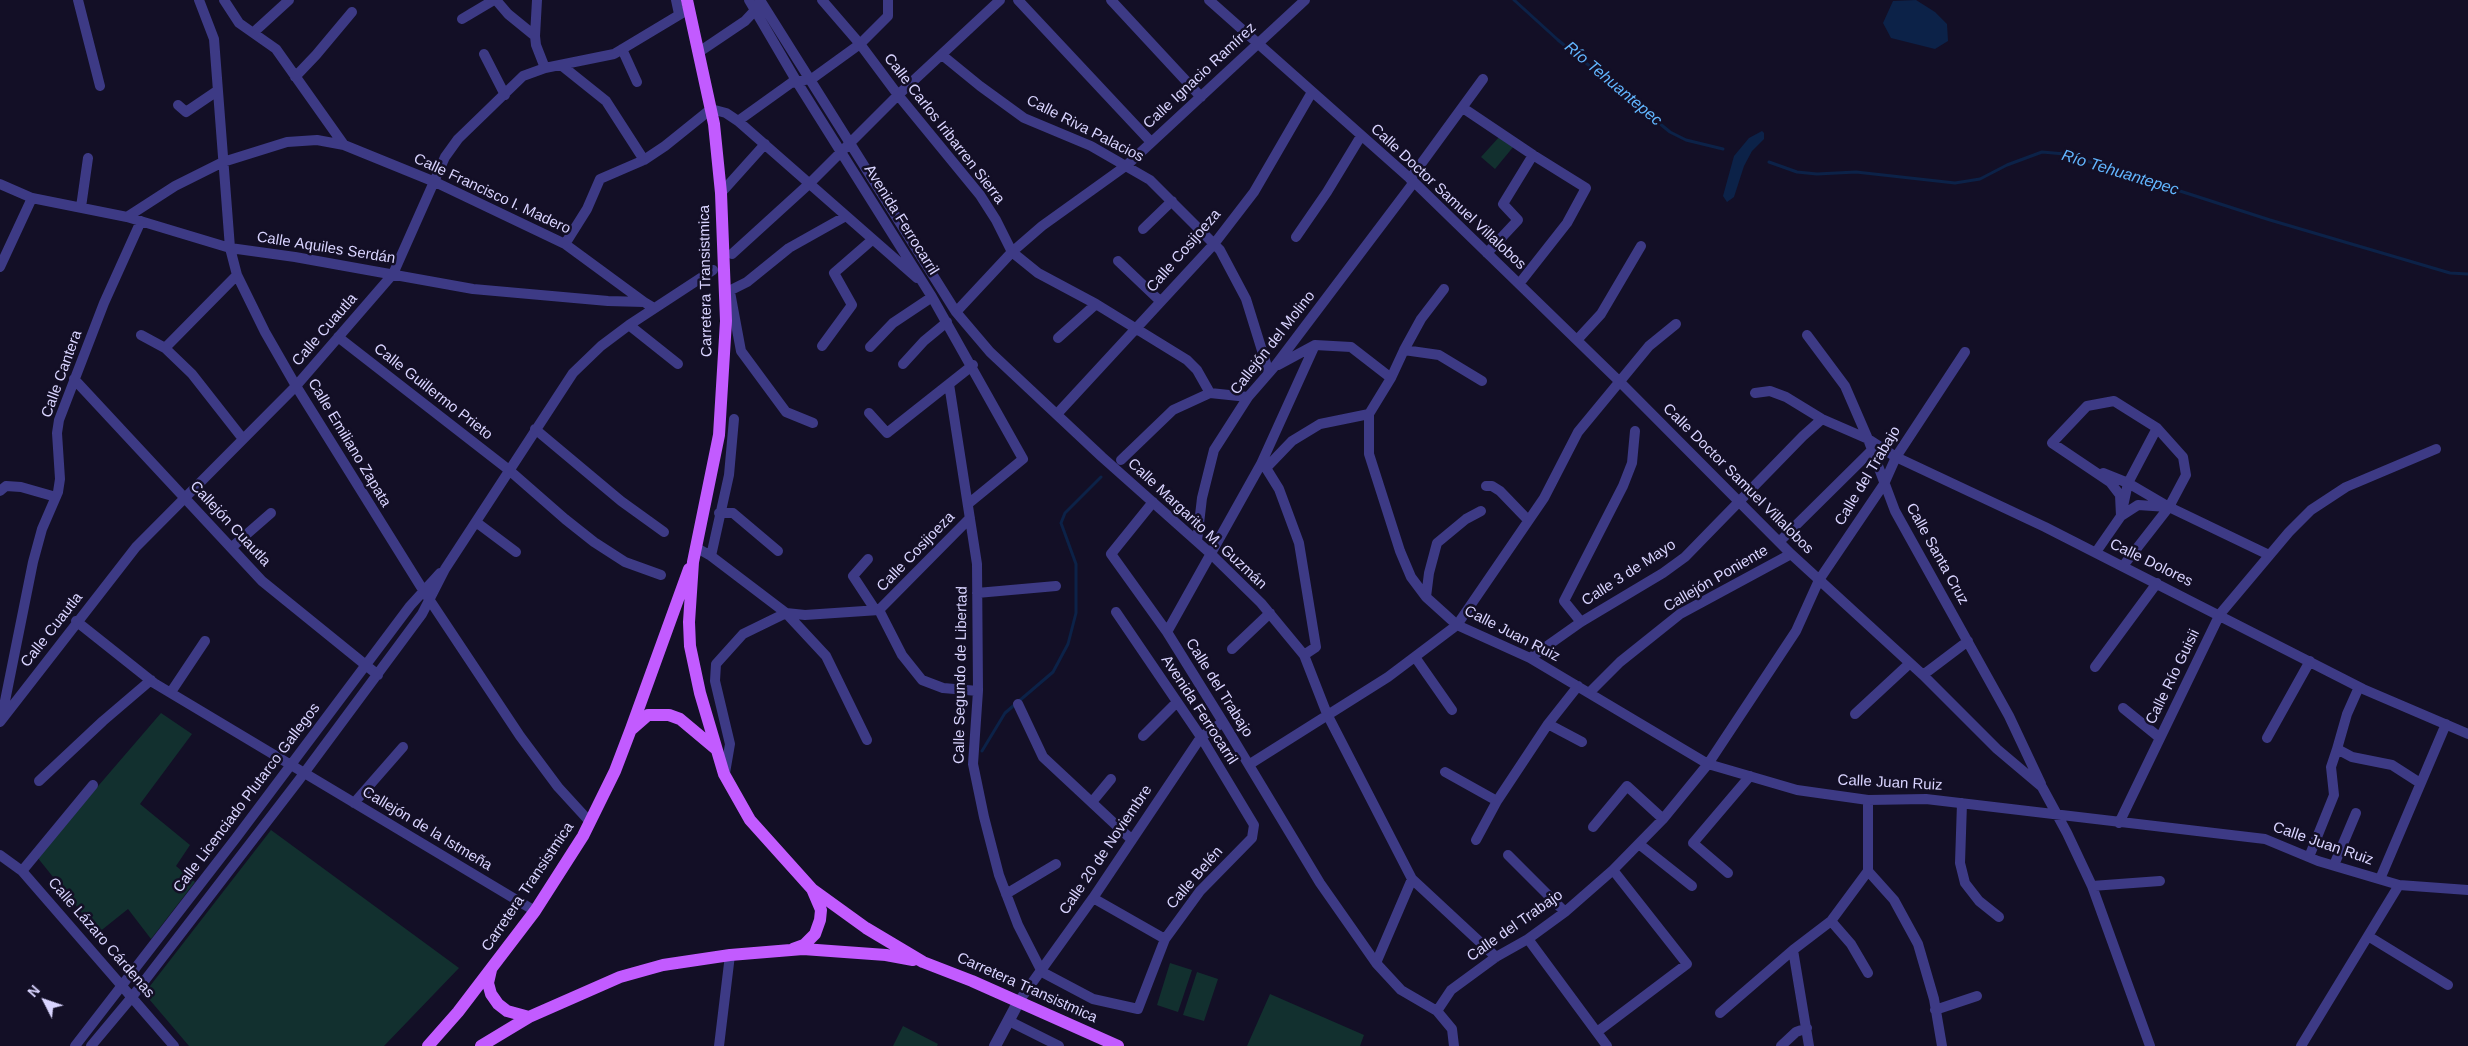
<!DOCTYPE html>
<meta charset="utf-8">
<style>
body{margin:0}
#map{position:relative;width:2468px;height:1046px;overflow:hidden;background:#130f26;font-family:Arial,sans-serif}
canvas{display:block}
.north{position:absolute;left:20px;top:976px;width:50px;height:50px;-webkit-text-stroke:4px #130f26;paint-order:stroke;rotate:311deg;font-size:14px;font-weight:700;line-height:20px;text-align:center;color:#d9d4ff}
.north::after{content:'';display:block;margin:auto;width:18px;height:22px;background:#d9d4ff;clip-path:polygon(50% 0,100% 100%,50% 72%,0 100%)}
</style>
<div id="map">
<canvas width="2468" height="1046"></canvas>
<div class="north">N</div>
</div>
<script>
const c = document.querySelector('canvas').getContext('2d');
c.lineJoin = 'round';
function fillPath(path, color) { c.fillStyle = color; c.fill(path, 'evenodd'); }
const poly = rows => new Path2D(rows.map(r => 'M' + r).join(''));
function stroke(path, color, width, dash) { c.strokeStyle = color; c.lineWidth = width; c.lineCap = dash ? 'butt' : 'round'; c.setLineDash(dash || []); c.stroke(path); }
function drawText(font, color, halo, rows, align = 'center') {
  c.font = font + ' Arial,sans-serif'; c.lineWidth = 5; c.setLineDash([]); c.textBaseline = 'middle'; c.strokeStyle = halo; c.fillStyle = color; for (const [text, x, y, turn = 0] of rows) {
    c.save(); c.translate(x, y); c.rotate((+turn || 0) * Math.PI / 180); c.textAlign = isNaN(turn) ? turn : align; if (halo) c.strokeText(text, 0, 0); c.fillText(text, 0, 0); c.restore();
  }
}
fillPath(poly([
 [1500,136,1514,146,1495,169,1481,157],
 [161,713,192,734,140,804,190,845,176,866,195,882,151,939,128,909,98,933,37,857],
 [271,830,459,968,384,1046,189,1046,149,999,150,986],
 [1170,963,1192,970,1178,1012,1157,1005],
 [1197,972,1218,979,1204,1021,1183,1015],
 [1270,994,1364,1035,1360,1046,1247,1046],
 [903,1026,938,1044,937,1046,893,1046]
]), '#12302f');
fillPath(poly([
 [1916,0,1935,12,1947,24,1948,41,1935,49,1891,38,1883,23,1893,1],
 [1762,131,1764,133,1764,139,1752,151,1744,166,1734,197,1727,202,1723,196,1734,156,1749,138]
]), '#0c2248');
stroke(poly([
 [1514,0,1558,40,1670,132,1686,140,1723,149],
 [1769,162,1797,172,1817,174,1856,172,1955,183,1980,179,2007,165,2042,152,2065,154,2270,220,2450,273,2468,274],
 [982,751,1005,713,1053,672,1068,644,1076,613,1076,564,1061,523,1065,513,1101,477]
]), '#0c2248', 3);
stroke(poly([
 [78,0,100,86],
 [199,0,214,39,230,248,237,275,265,332,296,386,423,590,520,736,558,787,590,822],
 [224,0,239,23,276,49,344,145],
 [496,0,508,14,535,36,536,45,545,68],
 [676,0,679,14],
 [749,0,797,82,932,297,1023,459,968,504],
 [760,0,956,312,990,352,1102,457,1211,554,1261,603,1304,655,1327,714,1412,879,1496,957],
 [822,0,860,44,898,95,980,195,996,220,1012,252,1038,273,1096,304,1187,360,1197,370,1210,393],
 [1018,0,1151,142],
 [1111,0,1201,97],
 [1209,0,1414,182,1622,384,1791,554,1923,675,1997,749,2042,787,2067,833,2092,886,2150,1046],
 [462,19,494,0],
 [254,32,289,0],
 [535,36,537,0],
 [622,49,637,82],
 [699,52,745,21,759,6],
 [484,54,505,95],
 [942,55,980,86,1024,118,1091,146,1150,180,1220,250,1246,299,1269,373],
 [561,65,606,101,644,160],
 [295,77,316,55,352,12],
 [178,105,186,112,217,91],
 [1463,108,1533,155,1503,204,1518,220,1487,253],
 [738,121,791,83,813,78,860,44,888,16,888,0],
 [1410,179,1483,79],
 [0,184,32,198,127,217,230,248,295,257,473,289,608,301,644,302,654,308],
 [721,193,765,144],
 [81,207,88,158],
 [127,217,175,186,223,162,287,142,317,140,344,145,435,182,565,244,644,302],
 [1143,229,1172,201],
 [1296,237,1327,192,1361,136],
 [565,244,587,209,600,179,644,160,665,146,711,109,726,113,738,121,917,278],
 [732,254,810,183,898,95,1000,0],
 [1118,261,1160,301],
 [0,267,32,198],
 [1519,284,1567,223,1586,188,1533,155],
 [730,292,741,351,786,412,813,423],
 [725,293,747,282,789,248,846,216],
 [956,312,1012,252,1042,226,1127,165,1305,0],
 [629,325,678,364],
 [141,335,165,348,192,374,243,439],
 [1807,335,1845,386,1868,439,1895,511,2009,716,2041,784],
 [338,337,509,470,565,519,594,542,625,562,661,575],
 [1058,338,1096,304],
 [1577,340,1601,314,1641,246],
 [1315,345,1351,347,1391,378,1369,414,1369,454,1400,551,1411,577,1426,597,1457,625,1530,658,1708,764,1797,790,1868,800,1926,799,2265,839,2318,861,2399,885,2468,890],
 [822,346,852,305,834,273,872,240],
 [870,347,893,323,932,297],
 [165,348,237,275],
 [1404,350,1421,319,1444,289],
 [903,364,924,341,947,322],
 [973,365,949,384,977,564,978,691,973,764,984,817,999,875,1018,925,1042,972,1093,999,1138,1009,1165,939,1200,891,1252,838,1254,825,1201,737,1116,612],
 [1391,378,1404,350,1439,355,1482,381],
 [74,379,262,581,378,675],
 [1755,393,1770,391,1786,397,1822,419,1868,439,1896,457,2045,527,2363,689,2468,734],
 [869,413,887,433,949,384],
 [1057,414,1214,244,1254,192,1312,92],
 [535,429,621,501,664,532],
 [1121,460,1173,410,1210,393,1248,397],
 [1261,464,1315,345,1278,365],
 [1266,468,1279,489,1299,543,1316,647,1304,655],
 [2103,473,2128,483,2169,507],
 [1486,486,1492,486,1500,491,1528,520],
 [0,491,6,486,21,487,56,497],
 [1153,502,1111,554,1167,632,1223,722,1320,883,1376,963,1401,990,1437,1011,1452,1029,1454,1046],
 [719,513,733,513,778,551],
 [2121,516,2120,495,2110,482,2052,443,2087,406,2114,401,2157,428,2183,457,2186,475,2169,507],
 [2121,516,2138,505,2168,507],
 [476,522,516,552],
 [1197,541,1202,498,1214,450,1248,397,1275,366,1414,182],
 [1779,542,1872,450],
 [232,547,271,513],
 [697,548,711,556,786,613,826,656,867,740],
 [2096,552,2121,516,2128,483,2157,428],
 [711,556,729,475,734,419],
 [868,559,853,576,874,608,879,610,902,655,922,680,943,688,978,691],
 [2123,566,2169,507,2269,555],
 [977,593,1056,586],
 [1426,597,1429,573,1437,543,1466,519,1481,511],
 [76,621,154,683,535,911],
 [1581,622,1564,601,1623,486,1632,463,1635,431],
 [1167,632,1261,464,1266,468,1292,441,1320,424,1369,414],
 [1232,649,1270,613],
 [1415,657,1452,710],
 [1530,658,1581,622,1663,573,1685,557,1803,436,1822,419],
 [2095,667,2157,583],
 [1923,675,1968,641],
 [2359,687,2347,714,2337,749,2352,757,2392,765,2420,783],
 [171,692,205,641],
 [1590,692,1620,662,1680,614,1791,554],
 [1018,704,1043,757,1132,840],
 [2123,708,2160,738],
 [1855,714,1910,663],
 [2,716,33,562,42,529,58,492,60,479,57,433,59,420,104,303,141,221],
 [0,722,136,547,296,386,393,274,445,157,458,139,523,76,545,68,614,54,689,9],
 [1548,724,1582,742],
 [1143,736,1177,702],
 [2267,738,2310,661],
 [1250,764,1388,677,1457,625,1544,498,1578,432,1649,346,1676,324],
 [1445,772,1497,801],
 [725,773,730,744,715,681,716,664,743,634,786,613,805,615,879,610,970,518],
 [39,781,103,721,151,680],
 [1868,800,1868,871,1894,900,1918,944,1934,999,1942,1046],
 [1092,802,1111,779],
 [354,803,403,747],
 [1962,803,1960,863,1965,883,1979,901,1999,917],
 [2119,823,2220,614,2289,532,2311,510,2346,487,2436,449],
 [1593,827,1627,786,1663,819],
 [1476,840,1497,801,1548,724,1578,686],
 [1639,844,1692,886],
 [0,855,22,871,174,1046],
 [1508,855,1565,912],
 [2309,857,2334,795,2331,767,2337,749],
 [2334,865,2356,813],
 [22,871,93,785],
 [1728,873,1693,843,1750,776],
 [2380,879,2446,724],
 [2092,886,2160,881],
 [1006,894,1056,864],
 [1093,898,1165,939],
 [1831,921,1851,944,1868,973],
 [2368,936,2448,985],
 [1528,939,1607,1046],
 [1793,950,1809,1046],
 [1376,963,1412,879],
 [1019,1001,1093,898,1201,737,1223,722],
 [1935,1010,1977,996],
 [1437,1011,1451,990,1496,957,1528,939,1565,912,1613,870,1663,819,1708,764,1796,631,1819,580,1884,484,1896,457,1965,352],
 [1720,1013,1793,950,1831,921,1868,871],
 [1009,1021,1059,1046],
 [1597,1032,1687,964,1613,870],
 [75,1046,236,838,410,606,440,573],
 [91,1046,132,997,299,780,422,614,445,569,573,373,601,346,629,325,713,270],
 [719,1046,730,955],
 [1781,1046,1796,1032,1807,1028],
 [2301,1046,2399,885]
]), '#3d3a85', 10);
stroke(poly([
 [995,1046,1019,1001]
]), '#3d3a85', 12);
stroke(poly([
 [687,0,714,124,721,193,726,321,719,435,693,562,689,622,690,646,700,693,724,774,750,820,812,889,866,928,923,962,972,981,1118,1046],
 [632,729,648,715,669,715,680,719,717,750],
 [793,949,804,945,815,934,820,920,821,910,812,889],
 [491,970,488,983,491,994,498,1004,507,1011,529,1017],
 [428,1046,458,1012,535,911,583,836,615,771,631,729,689,569],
 [481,1046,529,1017,620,977,663,965,730,955,803,949,886,955,913,960]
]), '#c25bff', 12);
drawText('15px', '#d9d4ff', '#130f26', [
 ["Calle Ignacio Ramírez",1200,76,-43],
 ["Calle Carlos Iribarren Sierra",944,129,52],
 ["Calle Riva Palacios",1085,129,27],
 ["Calle Francisco I. Madero",492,194,25],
 ["Calle Doctor Samuel Villalobos",1448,197,43],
 ["Avenida Ferrocarril",901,220,58],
 ["Calle Aquiles Serdán",326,248,9],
 ["Calle Cosijoeza",1184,251,-49],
 ["Carretera Transistmica",706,281,-91],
 ["Calle Cuautla",325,330,-49],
 ["Callejón del Molino",1273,343,-52],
 ["Calle Cantera",62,374,-70],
 ["Calle Guillermo Prieto",433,392,38],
 ["Calle Emiliano Zapata",349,443,59],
 ["Calle del Trabajo",1868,476,-59],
 ["Calle Doctor Samuel Villalobos",1738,479,45],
 ["Callejón Cuautla",230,524,47],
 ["Calle Margarito M. Guzmán",1197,524,43],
 ["Calle Cosijoeza",916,552,-46],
 ["Calle Santa Cruz",1937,554,61],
 ["Calle Dolores",2151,563,26],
 ["Calle 3 de Mayo",1629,573,-33],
 ["Callejón Poniente",1716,579,-30],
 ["Calle Cuautla",52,630,-52],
 ["Calle Juan Ruiz",1512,634,27],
 ["Calle Segundo de Libertad",961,675,-89],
 ["Calle Río Guisii",2173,677,-64],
 ["Calle del Trabajo",1219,688,58],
 ["Avenida Ferrocarril",1199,710,57],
 ["Calle Juan Ruiz",1890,783,3],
 ["Calle Licenciado Plutarco Gallegos",247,798,-53],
 ["Callejón de la Istmeña",427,829,31],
 ["Calle Juan Ruiz",2323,844,19],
 ["Calle 20 de Noviembre",1106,850,-56],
 ["Calle Belén",1195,878,-49],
 ["Carretera Transistmica",528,887,-56],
 ["Calle del Trabajo",1515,926,-35],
 ["Calle Lázaro Cárdenas",101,938,49],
 ["Carretera Transistmica",1027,988,24]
]);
drawText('italic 16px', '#62b6ff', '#130f26', [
 ["Río Tehuantepec",1613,84,40],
 ["Río Tehuantepec",2120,173,17]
]);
</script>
